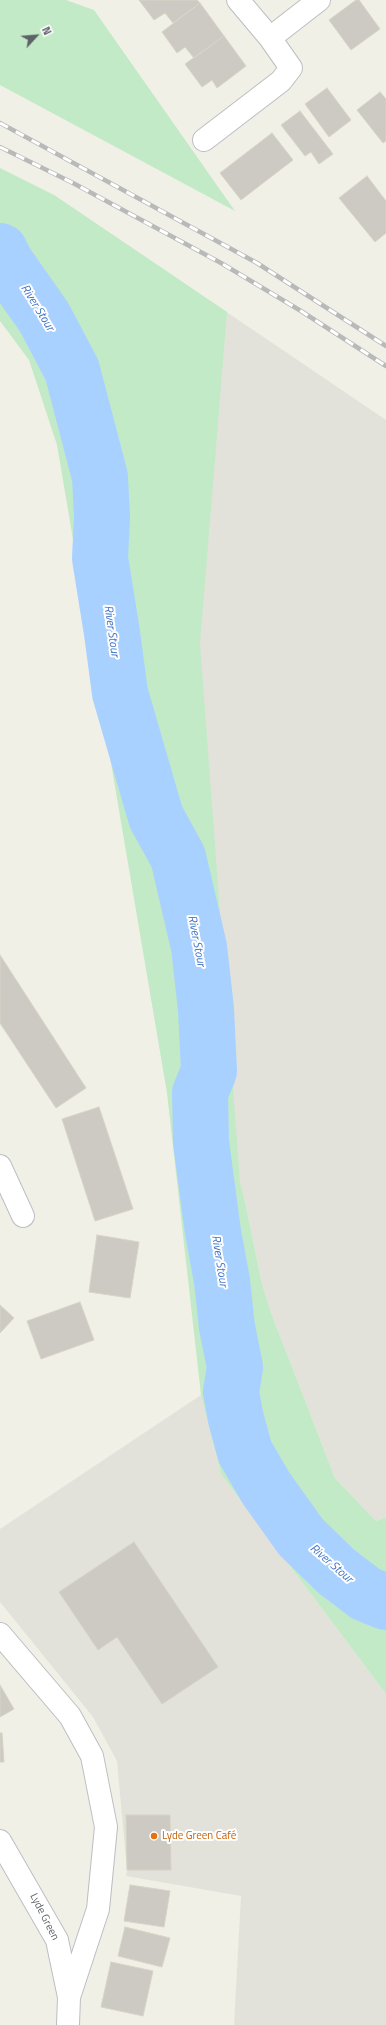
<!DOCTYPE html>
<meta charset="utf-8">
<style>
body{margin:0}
#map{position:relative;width:386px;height:2025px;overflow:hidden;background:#f1f0e7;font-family:"Titillium Web",sans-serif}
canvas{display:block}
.north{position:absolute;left:16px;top:16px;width:40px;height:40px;-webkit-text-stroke:3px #fff;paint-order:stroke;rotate:64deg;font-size:11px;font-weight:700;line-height:16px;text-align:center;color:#5e6268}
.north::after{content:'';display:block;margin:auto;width:14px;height:18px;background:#5e6268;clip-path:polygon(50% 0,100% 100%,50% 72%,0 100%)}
</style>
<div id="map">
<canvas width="386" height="2025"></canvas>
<div class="north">N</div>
</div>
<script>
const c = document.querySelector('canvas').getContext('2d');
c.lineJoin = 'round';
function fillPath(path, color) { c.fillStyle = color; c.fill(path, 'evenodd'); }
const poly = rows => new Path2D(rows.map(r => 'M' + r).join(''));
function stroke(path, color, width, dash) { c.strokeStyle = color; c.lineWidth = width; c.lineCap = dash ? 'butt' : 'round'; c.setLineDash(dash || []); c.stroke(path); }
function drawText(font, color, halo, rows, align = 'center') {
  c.font = font + ' "Titillium Web",sans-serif'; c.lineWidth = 4; c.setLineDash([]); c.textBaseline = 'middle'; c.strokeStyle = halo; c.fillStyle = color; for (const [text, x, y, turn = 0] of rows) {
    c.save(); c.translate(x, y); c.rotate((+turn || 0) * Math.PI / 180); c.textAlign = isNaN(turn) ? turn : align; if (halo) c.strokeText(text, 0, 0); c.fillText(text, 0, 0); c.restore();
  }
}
fillPath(poly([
 [54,195,386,420,386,1517,376,1521,335,1478,270,1310,262,1284,244,1197,240,1182],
 [201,1395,221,1474,386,1694,386,2025,234,2025,241,1896,126,1876,127,1870,117,1761,93,1717,0,1602,0,1529]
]), '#e2e2db');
fillPath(poly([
 [0,0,66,0,94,10,235,211,0,85],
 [0,168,54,195,227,312,200,643,240,1182,244,1197,262,1284,270,1310,335,1478,376,1521,386,1517,386,1694,221,1474,201,1395,167,1093,57,445,29,360,0,321]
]), '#c2eac6');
stroke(poly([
 [0,251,6,263,44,317,72,370,100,477,102,518,100,558,112,633,120,693,156,817,178,857,199,947,206,1009,209,1071,200,1093,201,1142,213,1232,222,1281,227,1327,235,1367,231,1392,236,1419,245,1452,266,1488,301,1537,336,1571,366,1594,386,1602]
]), '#a9d1ff', 56);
const building = poly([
 [139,0,197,0,200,3,173,23,165,13,154,20,139,0],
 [356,0,359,0,380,29,351,50,329,20,356,0],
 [200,3,224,36,194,58,185,47,177,53,162,32,200,3],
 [224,36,246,66,217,88,212,80,202,87,185,64,224,36],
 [327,88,351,120,329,137,305,104,327,88],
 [380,92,386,99,386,141,383,143,357,110,380,92],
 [300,111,333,154,319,164,311,152,305,156,281,125,300,111],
 [272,133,293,160,241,200,220,173,272,133],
 [367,176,386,201,386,233,375,242,339,198,367,176],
 [0,955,86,1088,56,1108,0,1023,0,955],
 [99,1107,133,1209,95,1221,62,1119,99,1107],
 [97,1235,139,1242,130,1298,89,1292,97,1235],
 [80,1302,94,1340,41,1359,27,1321,80,1302],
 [0,1305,14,1318,0,1333,0,1305],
 [134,1542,218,1667,162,1704,117,1637,98,1650,59,1592,134,1542],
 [0,1685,14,1709,0,1717,0,1685],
 [0,1733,2,1733,4,1762,0,1762,0,1733],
 [126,1815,170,1815,171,1870,127,1870,126,1815],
 [130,1885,170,1891,164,1927,124,1921,130,1885],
 [125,1927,170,1938,162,1967,118,1956,125,1927],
 [111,1962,153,1971,143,2016,101,2007,111,1962]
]);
fillPath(building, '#cdcac4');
stroke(building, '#d7d3c5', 1);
const minor = poly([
 [270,38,319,0],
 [204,140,281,81,291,68,270,38,238,0],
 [0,1166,23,1216],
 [0,1634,70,1716,92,1756,106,1827,98,1909,69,1997],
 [0,1841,57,1940,69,1997,68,2025]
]);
stroke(minor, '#bbbec3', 24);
stroke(minor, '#fff', 22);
const rail = poly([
 [0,123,257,263,386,346],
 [0,147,73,183,221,263,301,311,386,366]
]);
stroke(rail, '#b8b9b9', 4.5);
stroke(rail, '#fff', 3, [9]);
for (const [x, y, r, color] of [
 [154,1836,4,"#e8710a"]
]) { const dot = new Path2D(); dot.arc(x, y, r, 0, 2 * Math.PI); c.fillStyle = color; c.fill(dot); stroke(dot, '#fff', 1.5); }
drawText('11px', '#c56008', '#fff', [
 ["Lyde Green Café",162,1836]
], 'left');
drawText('11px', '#5e6268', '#fff', [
 ["Lyde Green",44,1917,63]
]);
drawText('italic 12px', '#3f73c4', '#fff', [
 ["River Stour",37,308,58],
 ["River Stour",111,631,82],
 ["River Stour",196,941,79],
 ["River Stour",219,1261,81],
 ["River Stour",331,1564,41]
]);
</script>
